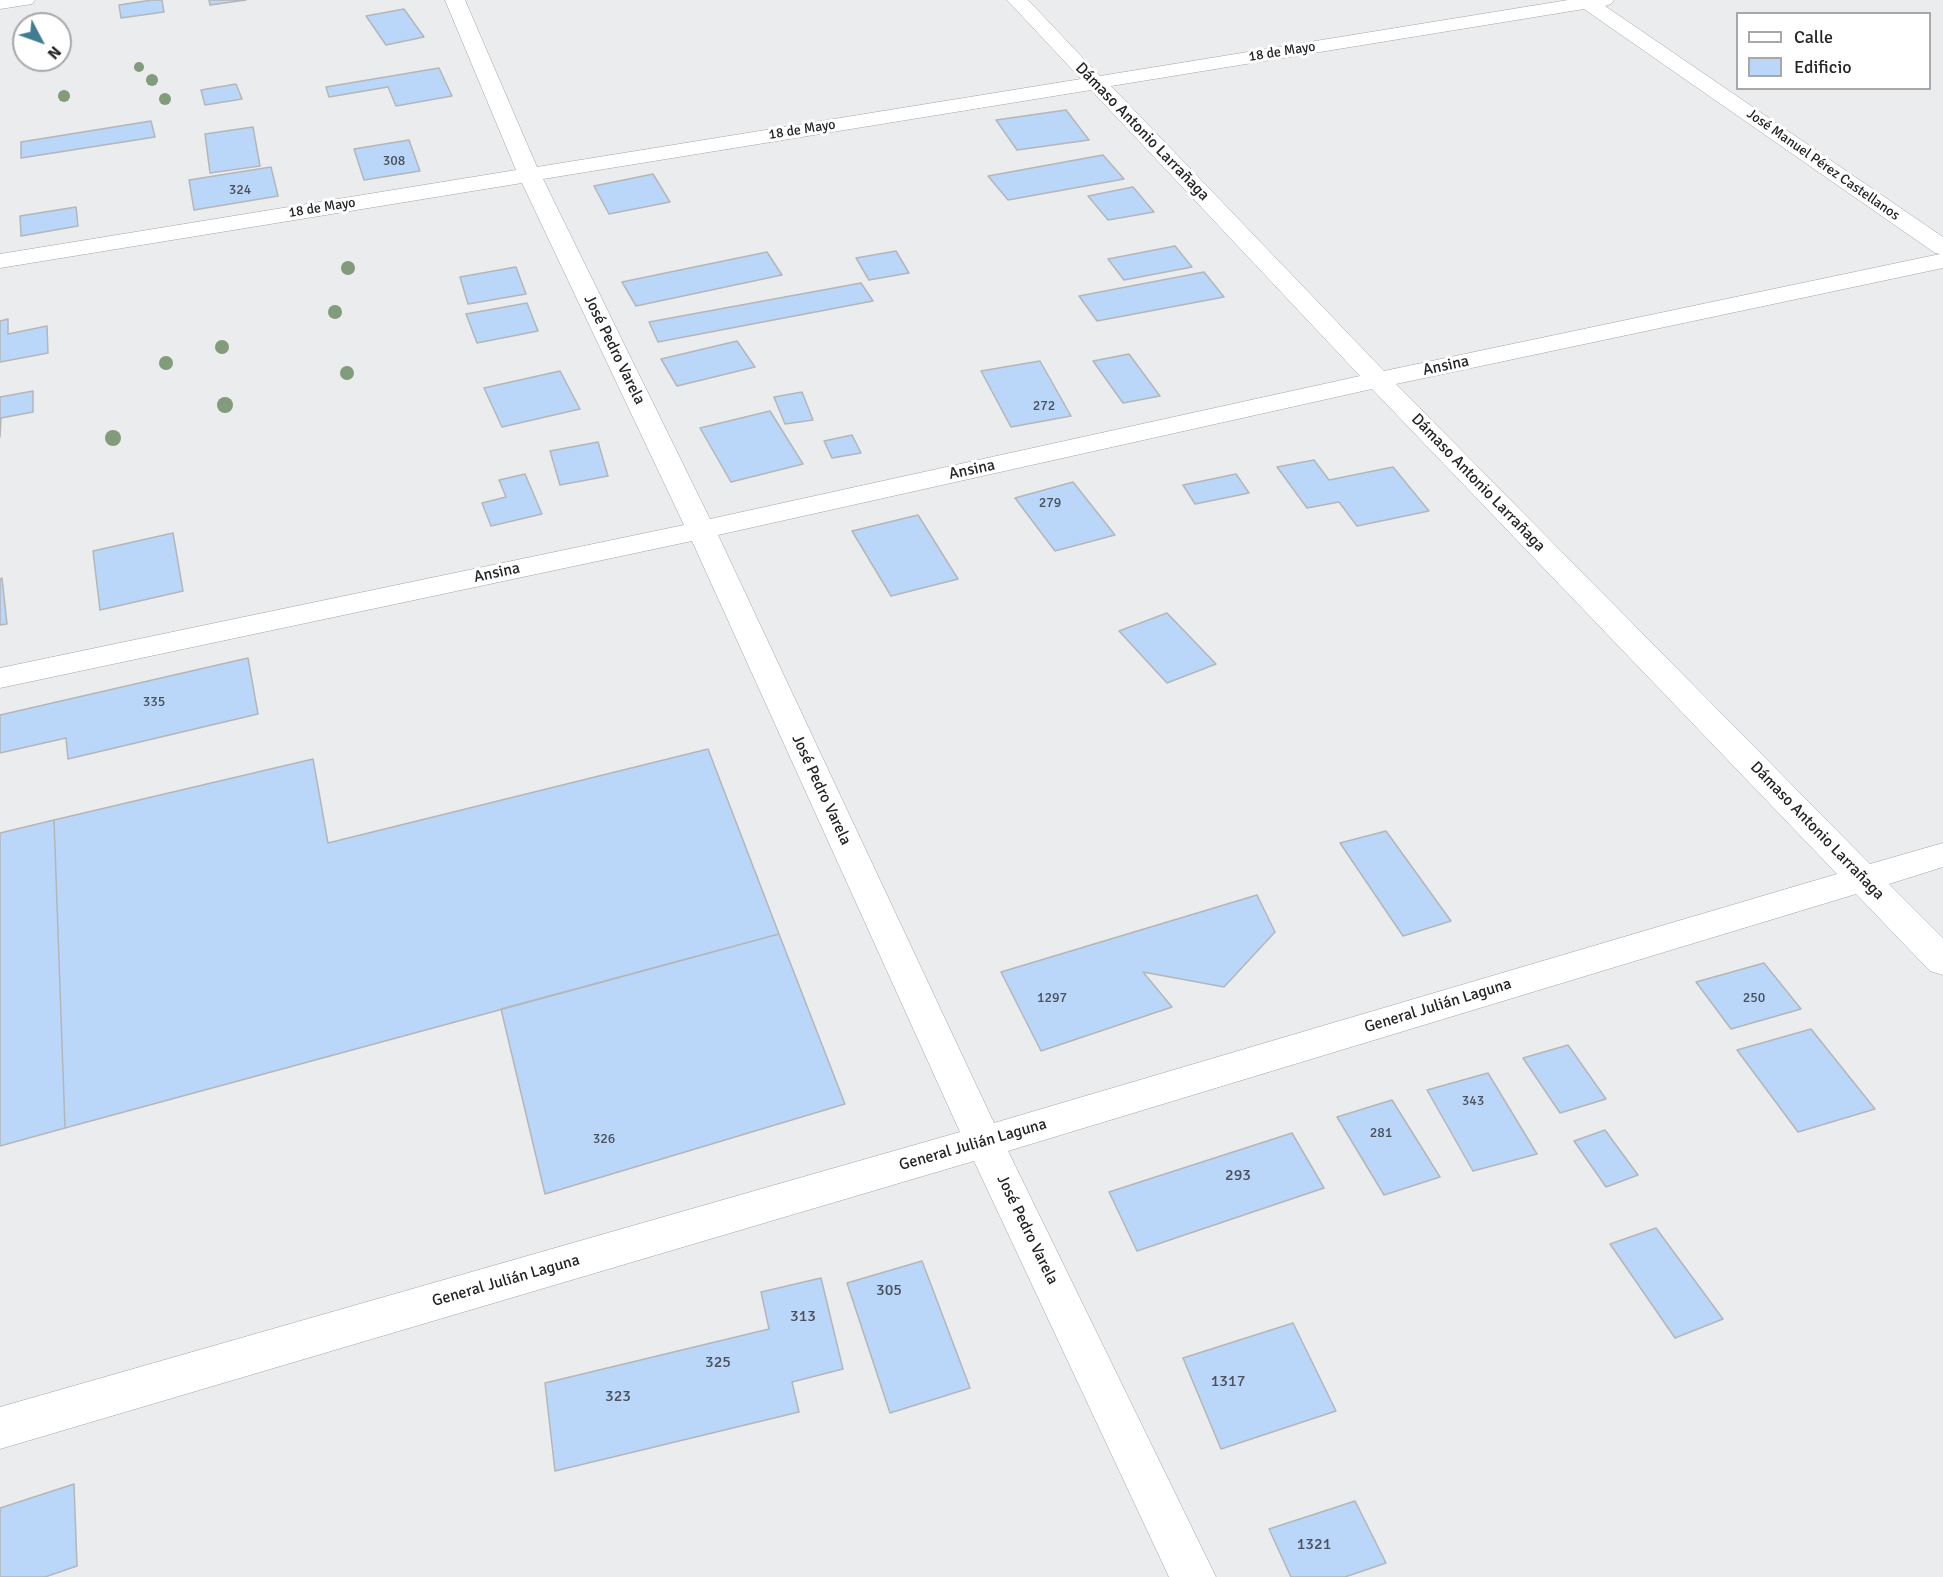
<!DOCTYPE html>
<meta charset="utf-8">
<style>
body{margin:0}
#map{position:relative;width:1943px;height:1577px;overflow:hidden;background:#eaecee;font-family:Signika,sans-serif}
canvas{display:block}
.legend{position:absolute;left:1736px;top:12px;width:195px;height:78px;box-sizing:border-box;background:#fff;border:2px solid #a8a8a8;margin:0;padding:8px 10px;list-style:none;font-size:18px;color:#252526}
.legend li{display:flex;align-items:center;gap:12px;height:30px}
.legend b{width:30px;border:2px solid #a8a8a8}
.north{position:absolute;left:12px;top:12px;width:60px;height:60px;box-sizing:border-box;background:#fff;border:2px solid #a8a8a8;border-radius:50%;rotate:131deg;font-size:16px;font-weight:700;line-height:24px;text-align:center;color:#252526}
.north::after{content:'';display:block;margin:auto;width:21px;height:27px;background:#407d93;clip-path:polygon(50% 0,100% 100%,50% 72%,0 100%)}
</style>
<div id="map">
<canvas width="1943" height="1577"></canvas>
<ul class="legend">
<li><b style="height:8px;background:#fff"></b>Calle</li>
<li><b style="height:16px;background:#bad6f9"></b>Edificio</li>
</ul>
<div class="north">N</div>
</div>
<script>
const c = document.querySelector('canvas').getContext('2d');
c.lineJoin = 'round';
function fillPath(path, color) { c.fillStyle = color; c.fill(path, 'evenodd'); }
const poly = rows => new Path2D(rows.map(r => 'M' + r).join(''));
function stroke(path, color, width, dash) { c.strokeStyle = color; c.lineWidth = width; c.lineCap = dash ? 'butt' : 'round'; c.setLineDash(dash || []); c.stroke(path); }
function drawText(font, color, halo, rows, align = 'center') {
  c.font = font + ' Signika,sans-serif'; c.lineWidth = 6; c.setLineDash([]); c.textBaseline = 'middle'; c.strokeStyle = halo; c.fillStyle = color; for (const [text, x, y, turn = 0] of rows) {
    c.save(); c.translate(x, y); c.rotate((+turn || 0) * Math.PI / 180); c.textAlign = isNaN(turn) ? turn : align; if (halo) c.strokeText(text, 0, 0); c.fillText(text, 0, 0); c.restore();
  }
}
const building = poly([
 [152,0,162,0,164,12,121,18,119,5,152,0],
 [209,0,246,0,210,5,209,0],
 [404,9,424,37,386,45,366,16,404,9],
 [439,68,452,96,396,106,388,87,329,97,326,87,439,68],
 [236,84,242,99,205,105,201,90,236,84],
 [1066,110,1089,140,1017,150,996,120,1066,110],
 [151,121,155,137,21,158,21,142,151,121],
 [253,127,260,166,210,173,205,134,253,127],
 [409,140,420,171,364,180,354,149,409,140],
 [1103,155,1124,179,1008,200,988,176,1103,155],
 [271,167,278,196,194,210,189,180,271,167],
 [653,174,670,202,609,214,594,186,653,174],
 [1133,187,1154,212,1108,220,1088,196,1133,187],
 [76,207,78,226,21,236,20,216,76,207],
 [1175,246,1192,267,1124,280,1108,259,1175,246],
 [896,251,909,273,869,280,856,258,896,251],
 [767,252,782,275,636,306,622,282,767,252],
 [516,267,526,294,468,304,460,277,516,267],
 [1204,272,1224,297,1097,321,1079,296,1204,272],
 [861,283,873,301,658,342,649,322,861,283],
 [527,303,538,331,477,343,466,314,527,303],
 [8,319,8,334,47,326,48,353,0,362,0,321,8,319],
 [737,341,755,367,677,386,661,359,737,341],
 [1129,354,1160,396,1123,403,1093,361,1129,354],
 [1040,361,1071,416,1011,427,981,371,1040,361],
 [560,371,580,409,502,427,484,388,560,371],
 [33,391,33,412,1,418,0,437,0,397,33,391],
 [802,392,813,420,785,424,774,397,802,392],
 [770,411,803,464,731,482,700,428,770,411],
 [852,435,861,453,832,458,824,441,852,435],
 [598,442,608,476,560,485,550,451,598,442],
 [1314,460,1329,480,1393,467,1429,511,1357,526,1339,502,1307,508,1277,467,1314,460],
 [525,474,542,514,491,526,482,503,506,497,499,480,525,474],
 [1236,474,1249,493,1195,504,1183,485,1236,474],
 [1073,482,1115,535,1055,551,1015,498,1073,482],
 [918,515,958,579,891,596,852,531,918,515],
 [173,533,183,591,100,610,93,551,173,533],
 [2,578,7,624,0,625,0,579,2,578],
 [1167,613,1216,664,1167,683,1119,631,1167,613],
 [248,658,258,714,68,759,66,738,0,753,0,715,248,658],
 [708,749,779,934,65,1128,54,820,313,759,328,843,708,749],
 [54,820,65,1128,0,1146,0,833,54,820],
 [1386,831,1451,921,1403,936,1340,843,1386,831],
 [1257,895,1275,932,1224,987,1143,972,1172,1007,1041,1051,1001,972,1257,895],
 [779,934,845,1104,545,1194,501,1009,779,934],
 [1764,963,1801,1009,1731,1029,1696,982,1764,963],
 [1811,1029,1875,1109,1798,1132,1737,1050,1811,1029],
 [1568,1045,1606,1099,1560,1113,1523,1058,1568,1045],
 [1488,1073,1537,1154,1473,1171,1427,1090,1488,1073],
 [1392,1100,1440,1177,1384,1195,1337,1117,1392,1100],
 [1605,1130,1638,1175,1606,1187,1574,1141,1605,1130],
 [1292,1133,1324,1188,1137,1251,1109,1192,1292,1133],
 [1656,1228,1723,1319,1675,1338,1610,1244,1656,1228],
 [922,1261,970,1388,890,1413,847,1283,922,1261],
 [821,1278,843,1369,792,1382,799,1412,555,1471,545,1383,769,1329,761,1292,821,1278],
 [1293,1323,1336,1411,1221,1449,1183,1358,1293,1323],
 [74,1484,77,1566,45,1577,0,1577,0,1508,74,1484],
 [1355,1501,1386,1563,1345,1577,1291,1577,1269,1529,1355,1501]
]);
fillPath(building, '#bad6f9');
stroke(building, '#b4b6b8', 1.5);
const minor = poly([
 [0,0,35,0,32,4,0,9,0,0],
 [445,0,465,0,537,167,1081,79,1007,0,1028,0,1100,76,1568,0,1614,0,1611,4,1605,6,1943,237,1943,268,1396,384,1870,864,1943,843,1943,867,1889,884,1943,938,1943,975,1930,971,1856,894,1008,1151,1216,1577,1169,1577,974,1161,0,1449,0,1407,960,1132,692,541,0,688,0,668,684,525,522,183,0,268,0,254,516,170,445,0],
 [1584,9,1935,253,1940,254,1384,371,1111,86,1584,9],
 [1091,90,1360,376,710,519,543,179,1091,90],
 [1372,389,1837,874,994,1123,718,535,1372,389]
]);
stroke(minor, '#a2a4a6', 1);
fillPath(minor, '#fff');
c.fillStyle = '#829b7b';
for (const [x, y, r] of [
 [139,67,5],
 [152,80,6],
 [64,96,6],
 [165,99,6],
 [348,268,7],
 [335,312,7],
 [222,347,7],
 [166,363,7],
 [347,373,7],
 [225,405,8],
 [113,438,8]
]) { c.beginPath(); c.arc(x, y, r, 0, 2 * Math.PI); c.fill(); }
drawText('14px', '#252526', '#fff', [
 ["18 de Mayo",1282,52,-9],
 ["18 de Mayo",802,130,-9],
 ["José Manuel Pérez Castellanos",1823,165,35],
 ["18 de Mayo",322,208,-9]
]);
drawText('14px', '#4a515b', null, [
 ["308",394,161],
 ["324",240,190],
 ["272",1044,406],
 ["279",1050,503],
 ["335",154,702],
 ["1297",1052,998],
 ["250",1754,998],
 ["343",1473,1101],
 ["281",1381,1133],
 ["326",604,1139]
]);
drawText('16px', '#252526', '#fff', [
 ["Dámaso Antonio Larrañaga",1142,132,46],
 ["José Pedro Varela",614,350,64],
 ["Ansina",1446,366,-12],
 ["Ansina",972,470,-12],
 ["Dámaso Antonio Larrañaga",1478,483,46],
 ["Ansina",497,573,-12],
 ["José Pedro Varela",821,790,65],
 ["Dámaso Antonio Larrañaga",1817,831,46],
 ["General Julián Laguna",1438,1006,-17],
 ["General Julián Laguna",973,1145,-16],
 ["José Pedro Varela",1027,1230,64],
 ["General Julián Laguna",506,1281,-16]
]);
drawText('16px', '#4a515b', null, [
 ["293",1238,1176],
 ["305",889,1291],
 ["313",803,1317],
 ["325",718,1363],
 ["1317",1228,1382],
 ["323",618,1397],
 ["1321",1314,1545]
]);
</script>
